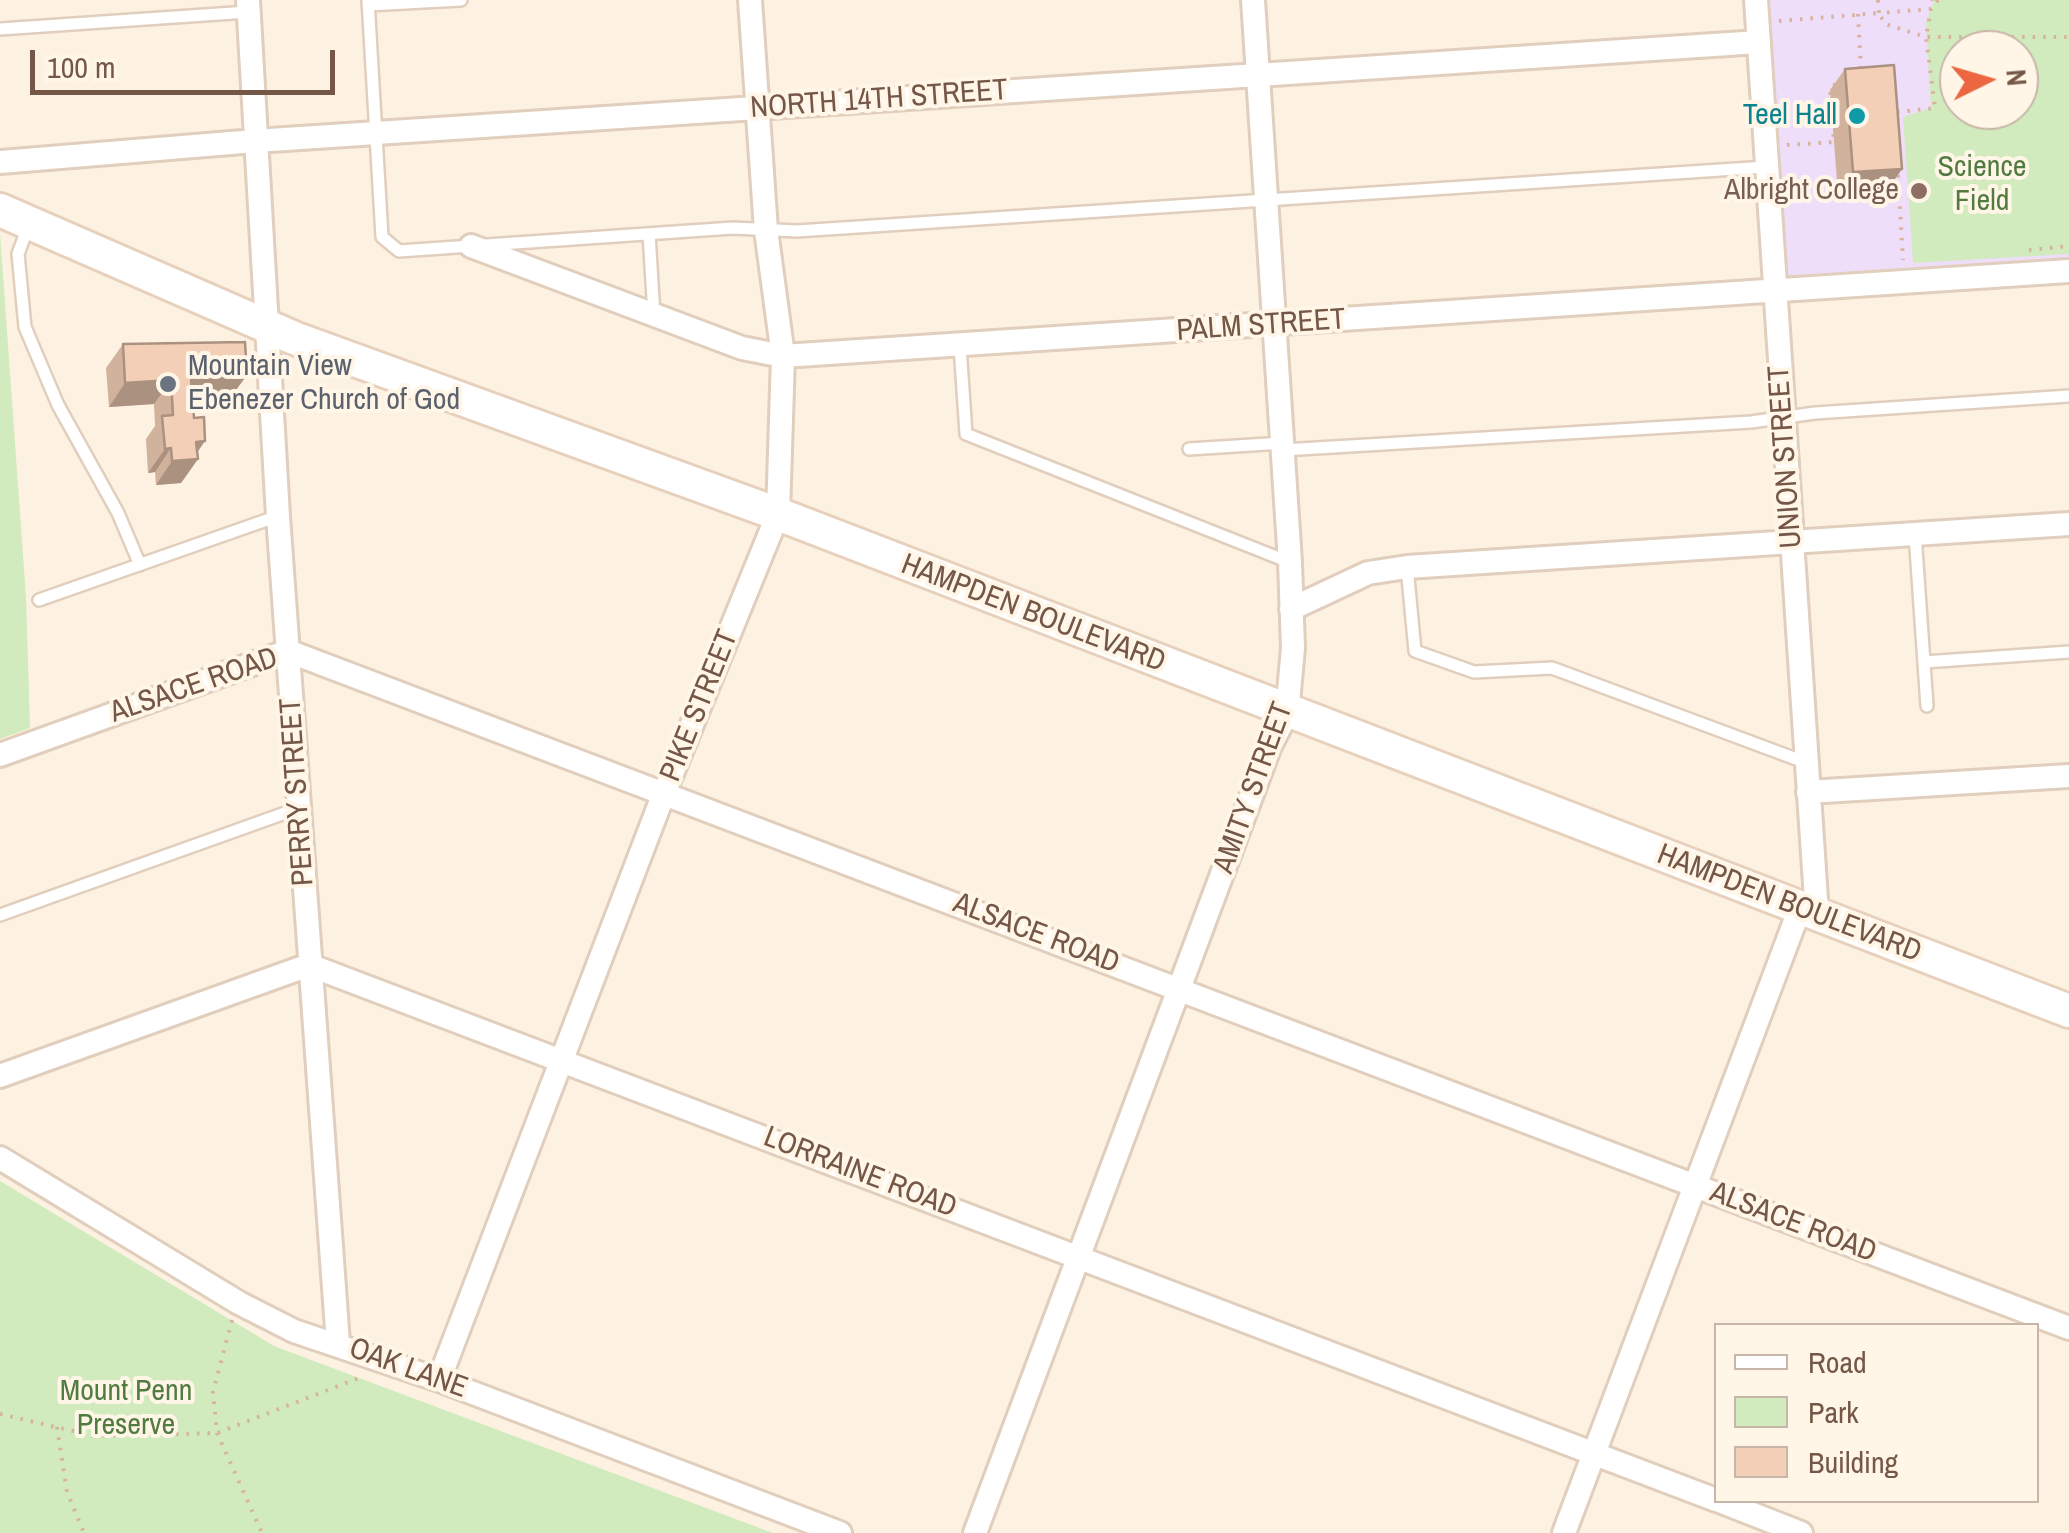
<!DOCTYPE html>
<style>
body{margin:0}
#map{position:relative;width:2069px;height:1533px;overflow:hidden;background:#fdf2e1;font-family:"Archivo Narrow",sans-serif}
canvas{display:block}
.legend{position:absolute;left:1714px;top:1323px;width:325px;height:180px;box-sizing:border-box;background:#fff6e8;border:2px solid #c8b6a8;margin:0;padding:12px 18px;list-style:none;font-size:30px;color:#755747}
.legend li{display:flex;align-items:center;gap:20px;height:50px}
.legend b{width:50px;border:2px solid #c8b6a8}
.north{position:absolute;left:1939px;top:30px;width:100px;height:100px;box-sizing:border-box;background:#fff6e8;border:2px solid #c8b6a8;border-radius:50%;rotate:85deg;font-size:28px;font-weight:700;line-height:40px;text-align:center;color:#755747}
.north::after{content:'';display:block;margin:auto;width:35px;height:45px;background:#ec6641;clip-path:polygon(50% 0,100% 100%,50% 72%,0 100%)}
.scale{position:absolute;left:30px;top:50px;width:305px;height:45px;box-sizing:border-box;border:5px solid #755747;border-top:0;padding-left:12px;font-size:30px;line-height:35px;white-space:nowrap;color:#755747;-webkit-text-stroke:8px #fff6e8;paint-order:stroke}
</style>
<div id="map">
<canvas width="2069" height="1533"></canvas>
<ul class="legend">
<li><b style="height:12px;background:#fff"></b>Road</li>
<li><b style="height:28px;background:#d1ebbf"></b>Park</li>
<li><b style="height:28px;background:#f3cfb7"></b>Building</li>
</ul>
<div class="north">N</div>
<div class="scale">100 m</div>
</div>
<script>
const c = document.querySelector('canvas').getContext('2d');
c.lineJoin = 'round';
function fillPath(path, color) { c.fillStyle = color; c.fill(path, 'evenodd'); }
const poly = rows => new Path2D(rows.map(r => 'M' + r).join(''));
function stroke(path, color, width, dash) { c.strokeStyle = color; c.lineWidth = width; c.lineCap = dash ? 'butt' : 'round'; c.setLineDash(dash || []); c.stroke(path); }
function drawText(font, color, halo, rows, align = 'center') {
  c.font = font + ' "Archivo Narrow",sans-serif'; c.lineWidth = 8; c.setLineDash([]); c.textBaseline = 'middle'; c.strokeStyle = halo; c.fillStyle = color; for (const [text, x, y, turn = 0] of rows) {
    c.save(); c.translate(x, y); c.rotate((+turn || 0) * Math.PI / 180); c.textAlign = isNaN(turn) ? turn : align; if (halo) c.strokeText(text, 0, 0); c.fillText(text, 0, 0); c.restore();
  }
}
fillPath(poly([
 [1756,0,2069,0,2069,271,1775,292],
 [1959,50,2019,50,2019,110,1959,110]
]), '#efdef9');
fillPath(poly([
 [1934,0,2069,0,2069,254,1913,263,1903,117,1931,108,1926,22],
 [2019,50,2019,110,1959,110,1959,50],
 [0,233,26,597,30,728,0,739],
 [0,1181,274,1346,773,1533,0,1533]
]), '#d1ebbf');
const lane = poly([
 [368,0,382,237,399,251,733,228,797,231,1766,167],
 [368,5,461,0],
 [0,29,248,12],
 [29,224,18,254,25,327,58,405,118,513,140,565],
 [649,234,654,315],
 [960,346,966,434,1289,562],
 [1189,449,1283,443],
 [1283,450,1751,422,1815,413,2069,396],
 [1915,534,1927,706],
 [1407,567,1415,651,1474,672,1552,668,1807,763],
 [39,600,278,516],
 [1924,662,2069,652],
 [0,915,299,808]
]);
const street = poly([
 [248,0,278,516,338,1343],
 [1756,0,1817,914],
 [0,162,255,141,1759,42],
 [471,246,742,348,783,356,2069,271],
 [1291,609,1368,573,1407,567,2069,524],
 [0,755,288,651,2069,1328],
 [1808,792,2069,776],
 [0,1076,309,965,1716,1500],
 [0,1158,239,1303,294,1331,439,1380,840,1533],
 [439,1380,664,793,778,514,783,356,766,230,750,0],
 [1717,1500,1801,1533],
 [975,1533,1270,746,1287,713,1293,648,1290,562,1253,0],
 [1564,1533,1800,908]
]);
const secondary = poly([
 [0,210,294,338,778,514,2069,1011]
]);
stroke(lane, '#e1cebc', 16);
stroke(street, '#e1cebc', 28);
stroke(secondary, '#e8d1bc', 38);
stroke(poly([
 [1878,0,1879,13,1931,9,1932,0],
 [1858,14,1861,69],
 [1779,21,1879,13,1885,24,1926,37,2069,37],
 [1897,112,1935,108,1926,37,1931,9,1938,0],
 [1787,145,1834,142,1830,90,1838,81],
 [1898,175,1903,260],
 [2029,250,2069,246],
 [232,1320,213,1392,217,1433,262,1533],
 [0,1414,94,1436,217,1433,364,1376],
 [57,1427,67,1492,84,1533]
]), '#d8b29b', 4, [2.5, 8]);
stroke(lane, '#fff', 11);
stroke(street, '#fff', 22);
stroke(secondary, '#fff', 32);
fillPath(poly([
 [1845,69,1902,169,1887,190,1838,194,1830,90],
 [123,344,247,375,230,398,192,401,198,459,181,483,156,485,155,472,148,473,146,439,155,426,154,404,109,407,106,368]
]), '#d1b29d');
fillPath(poly([
 [1902,169,1887,190,1838,194,1853,172],
 [247,375,230,398,174,402,191,379],
 [171,380,154,404,109,407,125,383],
 [205,441,192,460,198,459,181,483,156,485,172,461,196,442],
 [171,448,155,472,148,473,165,449]
]), '#aa9180');
const building = poly([
 [1894,65,1902,169,1853,172,1845,69,1894,65],
 [245,342,247,375,191,379,194,418,204,417,205,441,196,442,198,459,172,461,171,448,165,449,162,416,173,415,171,380,125,383,123,344,245,342]
]);
fillPath(building, '#f3cfb7');
stroke(building, '#aa9180', 2.5);
for (const [x, y, r, color] of [
 [1857,116,10,"#0f9aa8"],
 [1919,191,10,"#8d6e63"],
 [168,384,10,"#6b7280"]
]) { const dot = new Path2D(); dot.arc(x, y, r, 0, 2 * Math.PI); c.fillStyle = color; c.fill(dot); stroke(dot, '#fff6e8', 4); }
drawText('30px', '#755747', '#fff6e8', [
 ["NORTH 14TH STREET",879,100,-4],
 ["PALM STREET",1261,326,-4],
 ["UNION STREET",1786,457,-94],
 ["HAMPDEN BOULEVARD",1033,614,21],
 ["ALSACE ROAD",194,686,-19],
 ["PIKE STREET",700,706,-68],
 ["AMITY STREET",1254,788,-70],
 ["PERRY STREET",298,792,-94],
 ["HAMPDEN BOULEVARD",1789,904,21],
 ["ALSACE ROAD",1036,934,21],
 ["LORRAINE ROAD",860,1173,21],
 ["ALSACE ROAD",1793,1223,21],
 ["OAK LANE",408,1369,20]
]);
drawText('30px', '#0d838f', '#fff6e8', [
 ["Teel Hall",1837,116]
], 'right');
drawText('30px', '#517b3f', '#fff6e8', [
 ["Science",1982,168],
 ["Field",1982,202],
 ["Mount Penn",126,1392],
 ["Preserve",126,1426]
]);
drawText('30px', '#785e54', '#fff6e8', [
 ["Albright College",1899,191]
], 'right');
drawText('30px', '#5b616d', '#fff6e8', [
 ["Mountain View",188,367],
 ["Ebenezer Church of God",188,401]
], 'left');
</script>
